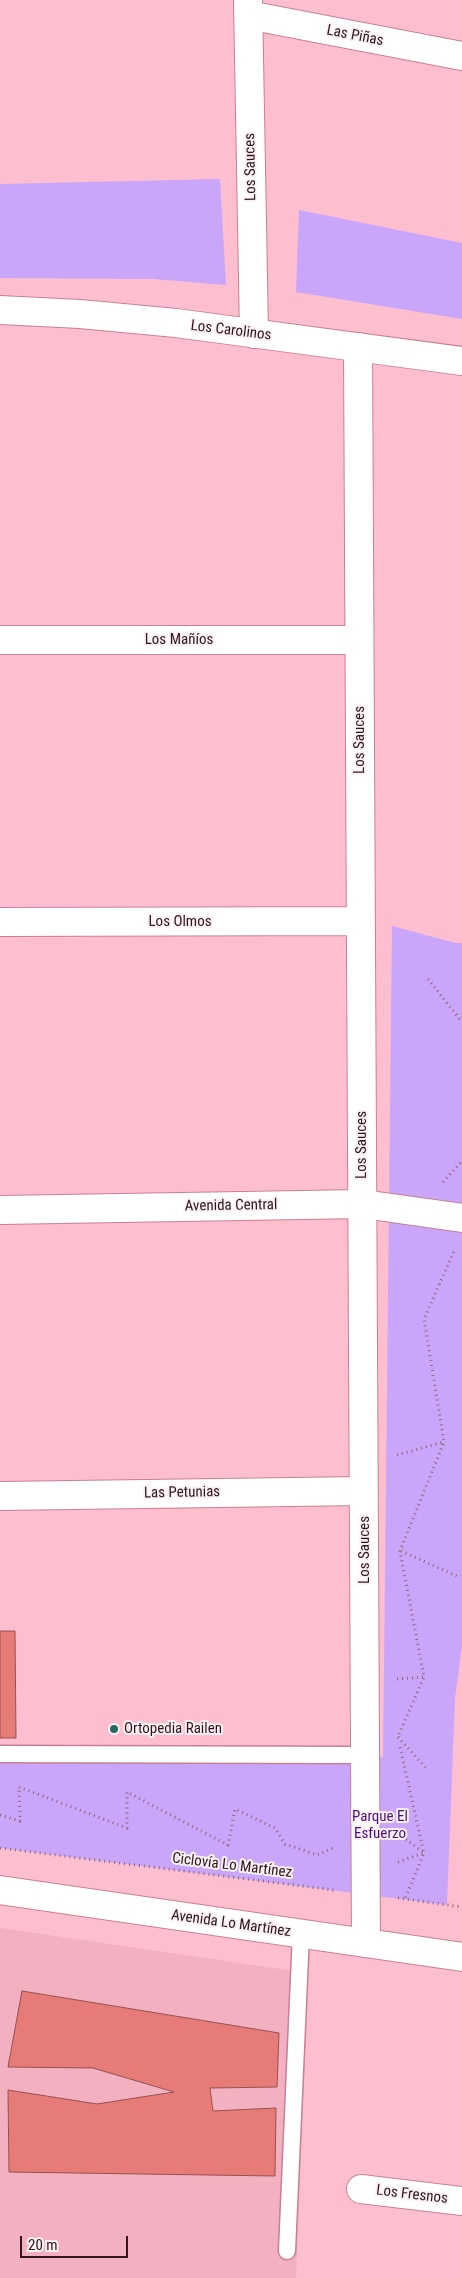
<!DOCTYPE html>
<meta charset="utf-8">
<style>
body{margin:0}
#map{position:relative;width:462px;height:2278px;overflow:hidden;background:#fdbfcf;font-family:"Roboto Condensed",sans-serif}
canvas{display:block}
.scale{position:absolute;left:20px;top:2236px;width:108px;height:22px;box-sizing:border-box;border:2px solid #30151d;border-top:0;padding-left:6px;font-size:15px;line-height:18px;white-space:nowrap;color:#30151d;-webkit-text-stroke:4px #faf1f3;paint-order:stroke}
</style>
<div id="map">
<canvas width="462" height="2278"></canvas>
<div class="scale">20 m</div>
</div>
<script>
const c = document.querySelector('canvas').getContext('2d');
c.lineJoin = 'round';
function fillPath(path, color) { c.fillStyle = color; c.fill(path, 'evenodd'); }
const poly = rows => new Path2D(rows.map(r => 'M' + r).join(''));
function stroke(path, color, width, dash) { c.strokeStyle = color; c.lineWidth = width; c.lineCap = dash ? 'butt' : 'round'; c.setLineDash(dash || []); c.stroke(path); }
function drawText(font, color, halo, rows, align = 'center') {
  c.font = font + ' "Roboto Condensed",sans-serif'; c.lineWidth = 4; c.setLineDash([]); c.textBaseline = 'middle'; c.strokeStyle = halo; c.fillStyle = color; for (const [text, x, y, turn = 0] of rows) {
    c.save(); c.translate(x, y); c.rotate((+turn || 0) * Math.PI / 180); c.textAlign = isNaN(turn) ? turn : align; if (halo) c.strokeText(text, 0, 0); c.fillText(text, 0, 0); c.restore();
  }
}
fillPath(poly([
 [0,1928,308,1973,296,2278,0,2278]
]), '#f2b0c0');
fillPath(poly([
 [220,179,226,285,153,279,0,278,0,184],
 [299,210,462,243,462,319,296,292],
 [392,926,456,943,462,943,462,1646,455,1698,447,1905,0,1848,0,1751,122,1753,206,1763,275,1763,383,1757]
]), '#c9a6fa');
const building = poly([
 [0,1631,15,1631,16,1738,0,1738,0,1631],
 [22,1991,279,2033,277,2087,210,2088,213,2111,276,2108,275,2176,9,2172,8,2090,97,2104,174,2092,93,2068,8,2067,22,1991]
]);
fillPath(building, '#e77b78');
stroke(building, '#96524f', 1);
const lane = poly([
 [0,1754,366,1755],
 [287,2251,301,1934]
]);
const street = poly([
 [248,0,254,334],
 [248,15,462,56],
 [358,347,366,1943],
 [0,640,359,640],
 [0,922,361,921],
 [0,1496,364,1491],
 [361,2189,462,2201]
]);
const secondary = poly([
 [0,310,80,314,176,323,462,361],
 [0,1210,363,1204,462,1218],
 [0,1890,462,1957]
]);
stroke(lane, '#c88093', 19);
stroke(street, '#c88093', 30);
stroke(secondary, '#c88093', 30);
stroke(poly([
 [428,979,462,1022],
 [443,1182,462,1161],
 [397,1455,444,1442],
 [401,1551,459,1577],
 [397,1679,424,1677],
 [399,1734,424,1677,400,1551,444,1442,424,1319,455,1249],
 [398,1737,427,1769],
 [0,1815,20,1821,19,1787,127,1828,127,1792,228,1845,235,1809,275,1828,285,1844,317,1855,333,1848],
 [398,1833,424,1853,405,1899],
 [0,1848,334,1890],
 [398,1862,424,1853,400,1747],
 [398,1898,462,1907]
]), '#926772', 3, [1, 4]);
stroke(lane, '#fff', 16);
stroke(street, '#fff', 28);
stroke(secondary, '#fff', 28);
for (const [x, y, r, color] of [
 [114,1729,5,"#236b61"]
]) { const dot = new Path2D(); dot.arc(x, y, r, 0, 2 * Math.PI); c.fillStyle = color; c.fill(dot); stroke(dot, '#faf1f3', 2); }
drawText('15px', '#30151d', '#faf1f3', [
 ["Las Piñas",355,36,11],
 ["Los Sauces",251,167,-91],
 ["Los Carolinos",231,331,7],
 ["Los Mañíos",179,640],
 ["Los Sauces",360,740,-90],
 ["Los Olmos",180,922],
 ["Los Sauces",362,1145,-90],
 ["Avenida Central",231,1206,-1],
 ["Las Petunias",182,1493,-1],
 ["Los Sauces",365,1550,-90],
 ["Ciclovía Lo Martínez",232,1866,7],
 ["Avenida Lo Martínez",231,1924,8],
 ["Los Fresnos",412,2195,7]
]);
drawText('15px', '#30151d', '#faf1f3', [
 ["Ortopedia Railen",124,1729]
], 'left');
drawText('15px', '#4b0f7c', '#faf1f3', [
 ["Parque El",380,1817],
 ["Esfuerzo",380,1834]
]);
</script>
